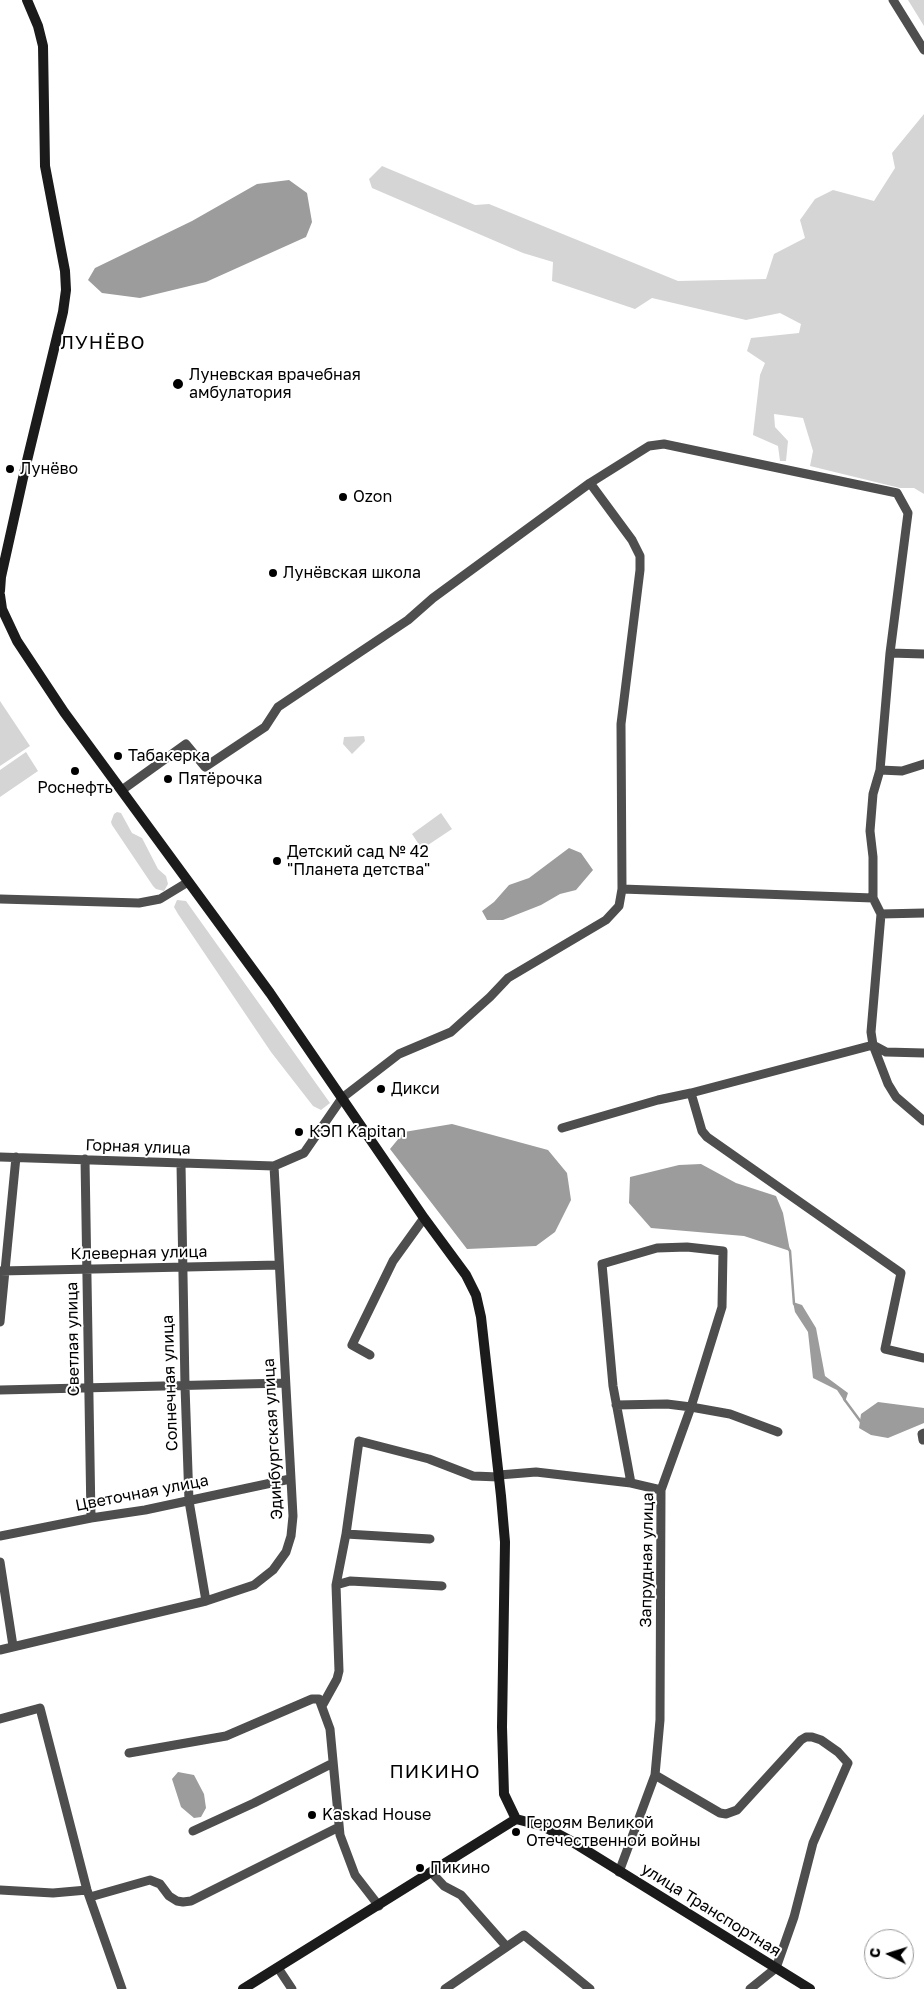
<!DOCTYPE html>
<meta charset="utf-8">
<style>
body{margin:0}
#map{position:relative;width:924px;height:1989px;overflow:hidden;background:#fff;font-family:"Golos Text",sans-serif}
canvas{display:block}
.north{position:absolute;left:864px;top:1929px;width:50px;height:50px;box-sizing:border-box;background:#fff;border:1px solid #999;border-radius:50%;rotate:275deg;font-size:14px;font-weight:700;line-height:20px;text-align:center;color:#000}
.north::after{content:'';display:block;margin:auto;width:18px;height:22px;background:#000;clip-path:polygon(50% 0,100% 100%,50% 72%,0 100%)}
</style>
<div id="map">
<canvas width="924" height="1989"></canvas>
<div class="north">С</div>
</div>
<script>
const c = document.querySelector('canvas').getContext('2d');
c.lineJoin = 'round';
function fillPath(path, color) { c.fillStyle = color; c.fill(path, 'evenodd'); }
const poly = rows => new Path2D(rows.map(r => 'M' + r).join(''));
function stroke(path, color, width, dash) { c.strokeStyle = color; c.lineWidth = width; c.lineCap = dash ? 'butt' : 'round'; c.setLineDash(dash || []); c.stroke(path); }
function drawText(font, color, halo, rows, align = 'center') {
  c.font = font + ' "Golos Text",sans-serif'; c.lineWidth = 4; c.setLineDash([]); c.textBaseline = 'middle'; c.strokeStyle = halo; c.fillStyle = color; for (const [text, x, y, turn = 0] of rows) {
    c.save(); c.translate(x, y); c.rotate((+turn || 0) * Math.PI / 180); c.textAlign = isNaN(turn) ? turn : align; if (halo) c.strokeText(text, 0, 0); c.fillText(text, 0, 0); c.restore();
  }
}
fillPath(poly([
 [908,0,924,0,924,26],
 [924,114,924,494,914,488,900,488,810,466,813,451,803,418,774,414,775,427,788,441,786,461,780,461,778,446,753,435,760,375,765,363,747,351,751,338,799,333,801,324,780,313,746,320,652,298,635,309,552,281,553,262,523,253,372,188,369,179,382,166,475,205,489,204,678,281,766,279,774,254,805,238,800,220,815,199,833,190,874,201,895,168,892,153],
 [0,701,30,746,0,766],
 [364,736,365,741,352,754,343,744,344,737],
 [26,752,38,771,0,797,0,770],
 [117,812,121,813,132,833,142,838,158,869,166,876,168,884,164,891,156,889,153,886,112,825,111,822,114,814],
 [441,813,452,829,422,849,412,834],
 [177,900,186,901,330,1103,321,1110,313,1106,271,1052,178,914,174,907]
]), '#d5d5d5');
fillPath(poly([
 [289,180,307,193,312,222,306,237,206,282,140,298,102,293,88,280,95,268,192,221,257,184],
 [569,848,581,853,593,870,576,890,560,894,541,905,503,920,487,920,482,911,494,902,509,885,529,878],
 [452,1124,548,1150,567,1173,571,1200,555,1232,536,1246,467,1249,390,1149,404,1132],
 [701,1164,736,1183,776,1196,783,1213,790,1251,744,1236,651,1228,629,1203,630,1177,679,1165],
 [793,1302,802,1305,816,1328,825,1376,848,1393,845,1402,837,1390,813,1378,808,1332,795,1312],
 [878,1402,924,1408,924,1423,888,1438,871,1435,859,1428,861,1414],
 [178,1772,194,1775,204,1794,206,1808,201,1817,194,1818,181,1807,172,1779]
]), '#9c9c9c');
stroke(poly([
 [788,1248,790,1251,794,1304],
 [844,1399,861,1422]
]), '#9c9c9c', 2.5);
stroke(poly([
 [893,0,924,50],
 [890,653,924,654],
 [880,770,902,771,924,764],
 [122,790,186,744,205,767,265,727,278,707,408,620,433,598,590,483,649,446,664,444,897,493,908,513,890,653,880,770,873,794,870,831,873,857,873,898,881,914,871,1032,873,1045,886,1052,924,1053],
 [622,889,873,898],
 [0,899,139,903,160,899,188,882],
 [881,914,924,913],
 [691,1093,873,1045,888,1084,896,1097,924,1121],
 [562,1128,658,1100,691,1093,702,1131,707,1137,901,1273,885,1349,924,1358],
 [0,1157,274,1166,304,1153,342,1098,399,1054,451,1032,490,997,508,978,606,920,619,906,622,889,621,724,640,570,640,556,632,540,590,483],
 [85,1159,91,1518],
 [181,1164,185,1386,189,1501,206,1601],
 [0,1271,279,1265],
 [0,1322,16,1157],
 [370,1355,352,1345,393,1261,424,1218],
 [0,1390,285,1383],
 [616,1405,667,1404,691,1407,730,1414,778,1432],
 [923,1440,922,1434,924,1433],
 [499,1475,536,1472,631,1483,661,1490],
 [346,1534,430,1539],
 [0,1536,91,1518,145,1510,290,1479],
 [0,1562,13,1646],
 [336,1585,350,1581,442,1586],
 [0,1650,206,1601,254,1585,273,1570,286,1552,291,1536,293,1516,274,1166],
 [322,1706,337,1679,339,1671,336,1585,346,1534,359,1441,429,1459,473,1476,499,1477],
 [0,1719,40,1708,87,1890,122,1989],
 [129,1753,226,1736,312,1699,319,1699,330,1729,340,1835,355,1875,379,1906],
 [655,1775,720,1813,726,1814,737,1810,801,1740,806,1737,812,1737,821,1740,838,1752,848,1763,813,1843,794,1917,776,1968,750,1989],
 [193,1831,254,1803,333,1763],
 [431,1872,444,1886,461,1895,506,1946],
 [619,1872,655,1775,660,1720,661,1490,691,1407,722,1307,723,1251,687,1247,657,1248,602,1264,613,1386,631,1483],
 [0,1890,53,1893,87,1890],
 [90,1897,150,1880,160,1884,169,1896,177,1901,183,1902,191,1901,339,1827],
 [278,1968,292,1989],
 [445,1989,524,1935,590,1989]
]), '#4e4e4e', 9);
stroke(poly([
 [0,591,1,577,25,469,63,312,66,290,65,271,45,166,43,46,38,26,27,0],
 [0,595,2,609,17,641,64,712,270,993,424,1218,466,1275,476,1295,481,1317,501,1496,505,1542,502,1727,504,1794,516,1819],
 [516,1819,543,1826,571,1841,810,1989],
 [243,1989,516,1819]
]), '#1b1b1b', 10);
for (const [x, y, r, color] of [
 [178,384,6,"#000"],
 [10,469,5,"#000"],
 [343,497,5,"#000"],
 [273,573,5,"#000"],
 [118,756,5,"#000"],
 [75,771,5,"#000"],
 [168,779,5,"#000"],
 [277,861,5,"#000"],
 [381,1089,5,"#000"],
 [299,1132,5,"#000"],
 [312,1815,5,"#000"],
 [516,1832,5,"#000"],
 [420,1868,5,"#000"]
]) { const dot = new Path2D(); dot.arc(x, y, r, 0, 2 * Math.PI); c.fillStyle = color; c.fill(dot); stroke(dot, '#fff', 2); }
drawText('16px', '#000', '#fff', [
 ["Луневская врачебная",189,375],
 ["амбулатория",189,393],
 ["Лунёво",20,469],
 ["Ozon",353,497],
 ["Лунёвская школа",283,573],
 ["Табакерка",128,756],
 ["Пятёрочка",178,779],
 ["Роснефть",75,788,"center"],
 ["Детский сад № 42",287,852],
 ["\"Планета детства\"",287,870],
 ["Дикси",391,1089],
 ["КЭП Kapitan",309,1132],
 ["Kaskad House",322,1815],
 ["Героям Великой",526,1823],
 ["Отечественной войны",526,1841],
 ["Пикино",430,1868]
], 'left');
drawText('16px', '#000', '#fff', [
 ["Горная улица",138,1147,2],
 ["Клеверная улица",139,1253,-1],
 ["Светлая улица",73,1339,-91],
 ["Солнечная улица",170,1383,-92],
 ["Эдинбургская улица",273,1439,-93],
 ["Цветочная улица",142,1493,-11],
 ["Запрудная улица",647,1560,-89],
 ["улица Транспортная",711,1910,32]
]);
c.letterSpacing = '1px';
drawText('19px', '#000', '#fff', [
 ["ЛУНЁВО",103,343],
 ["ПИКИНО",435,1772]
]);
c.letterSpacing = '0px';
</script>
